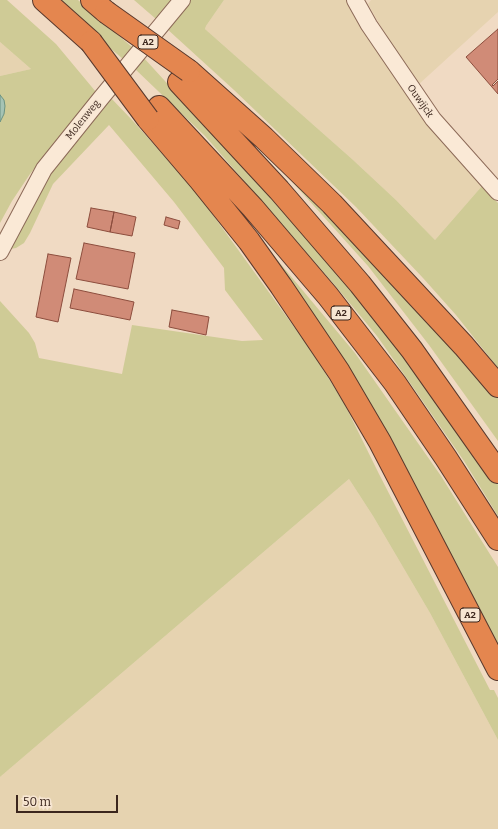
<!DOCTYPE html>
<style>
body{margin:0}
#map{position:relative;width:498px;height:829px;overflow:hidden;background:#f0dac3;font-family:Bitter,serif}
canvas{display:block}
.scale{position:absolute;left:16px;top:795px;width:102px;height:18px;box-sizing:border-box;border:2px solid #3b261d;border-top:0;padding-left:5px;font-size:12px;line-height:14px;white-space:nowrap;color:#3b261d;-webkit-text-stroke:3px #f7e6d3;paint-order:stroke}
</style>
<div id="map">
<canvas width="498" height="829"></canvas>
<div class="scale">50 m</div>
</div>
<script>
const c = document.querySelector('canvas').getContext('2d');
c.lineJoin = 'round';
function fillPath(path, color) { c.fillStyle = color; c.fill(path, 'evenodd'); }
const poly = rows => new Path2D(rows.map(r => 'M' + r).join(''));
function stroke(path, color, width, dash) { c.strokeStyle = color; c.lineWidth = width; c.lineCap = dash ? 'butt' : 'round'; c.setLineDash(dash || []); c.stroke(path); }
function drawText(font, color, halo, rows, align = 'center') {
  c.font = font + ' Bitter,serif'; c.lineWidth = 3; c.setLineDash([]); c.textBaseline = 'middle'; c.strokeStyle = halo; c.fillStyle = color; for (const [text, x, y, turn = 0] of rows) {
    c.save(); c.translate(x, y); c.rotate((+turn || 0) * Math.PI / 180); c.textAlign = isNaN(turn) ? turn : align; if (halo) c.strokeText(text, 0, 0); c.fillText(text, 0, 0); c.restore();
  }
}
fillPath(poly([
 [224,0,346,0,375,47,482,186,435,240,396,200,352,159,205,29,206,26],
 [371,0,498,0,498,12,418,85,389,41,368,4],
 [0,42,31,69,0,76],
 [349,479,373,516,430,613,498,740,498,829,0,829,0,777]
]), '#e6d3b0');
fillPath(poly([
 [0,0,7,0,56,44,96,92,30,174,12,201,0,223,0,122,4,114,1,97,0,95,0,76,31,69,0,42],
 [53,0,78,0,133,48,123,59],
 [134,0,172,0,156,19],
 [190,0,224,0,206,26,205,29,352,159,396,200,435,240,482,186,498,203,498,368,456,315,423,278,356,207,234,90,166,28],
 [143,57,390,327,478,452,498,485,498,516,464,461,408,380,377,336,333,283,205,136,134,68],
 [110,97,133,121,197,193,310,349,344,403,379,474,490,690,494,690,498,698,498,740,430,613,373,516,349,479,0,777,0,301,29,333,35,343,39,358,122,374,132,325,221,338,242,341,263,340,225,290,224,268,174,202,109,125,53,184,30,233,24,243,16,248,10,249,43,181],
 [282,164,498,396,498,441,429,345,368,266,278,166],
 [233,207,355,353,441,476,498,567,498,645]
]), '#cfcb96');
const water = poly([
 [0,95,4,100,5,106,4,114,0,122,0,95]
]);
fillPath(water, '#a5c3b4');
stroke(water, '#6b9281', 1);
const building = poly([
 [498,29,498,79,492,85,493,86,498,81,498,94,466,57,498,29],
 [91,208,114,212,110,232,87,227,91,208],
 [114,212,136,217,132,236,110,232,114,212],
 [166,217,180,221,178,229,164,225,166,217],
 [84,243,135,253,128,289,76,279,84,243],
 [48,254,71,258,58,322,36,317,48,254],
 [74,289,134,302,130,320,70,308,74,289],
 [172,310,209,317,206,335,169,327,172,310]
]);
fillPath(building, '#d08b77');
stroke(building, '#8c4d3d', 1);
const minor = poly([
 [355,0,369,25,433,119,498,192],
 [0,252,44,169,101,98,182,0]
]);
const motorway = poly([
 [44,0,91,42],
 [92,0,106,12],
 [189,71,264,138,332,204,464,346,498,386],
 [179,82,279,190,360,284,412,350,498,472],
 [159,107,253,208,328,296,395,383,446,458,498,539],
 [148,119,200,180,249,241,281,286,339,372,380,442,498,669]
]);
stroke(minor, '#8c6a58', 18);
stroke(motorway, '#59392d', 24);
stroke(minor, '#fae9d6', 16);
stroke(motorway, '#e4864f', 22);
const motorwayBridge = poly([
 [106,12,189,71],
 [91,42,148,119]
]);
stroke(motorwayBridge, '#59392d', 24, []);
stroke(motorwayBridge, '#e4864f', 22);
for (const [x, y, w] of [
 [148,42,20],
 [341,313,20],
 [470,615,20]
]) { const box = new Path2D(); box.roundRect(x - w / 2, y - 7, w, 14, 3); c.fillStyle = '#f7e6d3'; c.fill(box); stroke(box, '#3b261d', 1); }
drawText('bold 9px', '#3b261d', null, [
 ["A2",148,42],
 ["A2",341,313],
 ["A2",470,615]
]);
drawText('10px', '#3b261d', '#f7e6d3', [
 ["Ouwijck",420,101,55],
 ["Molenweg",83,120,-51]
]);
</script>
